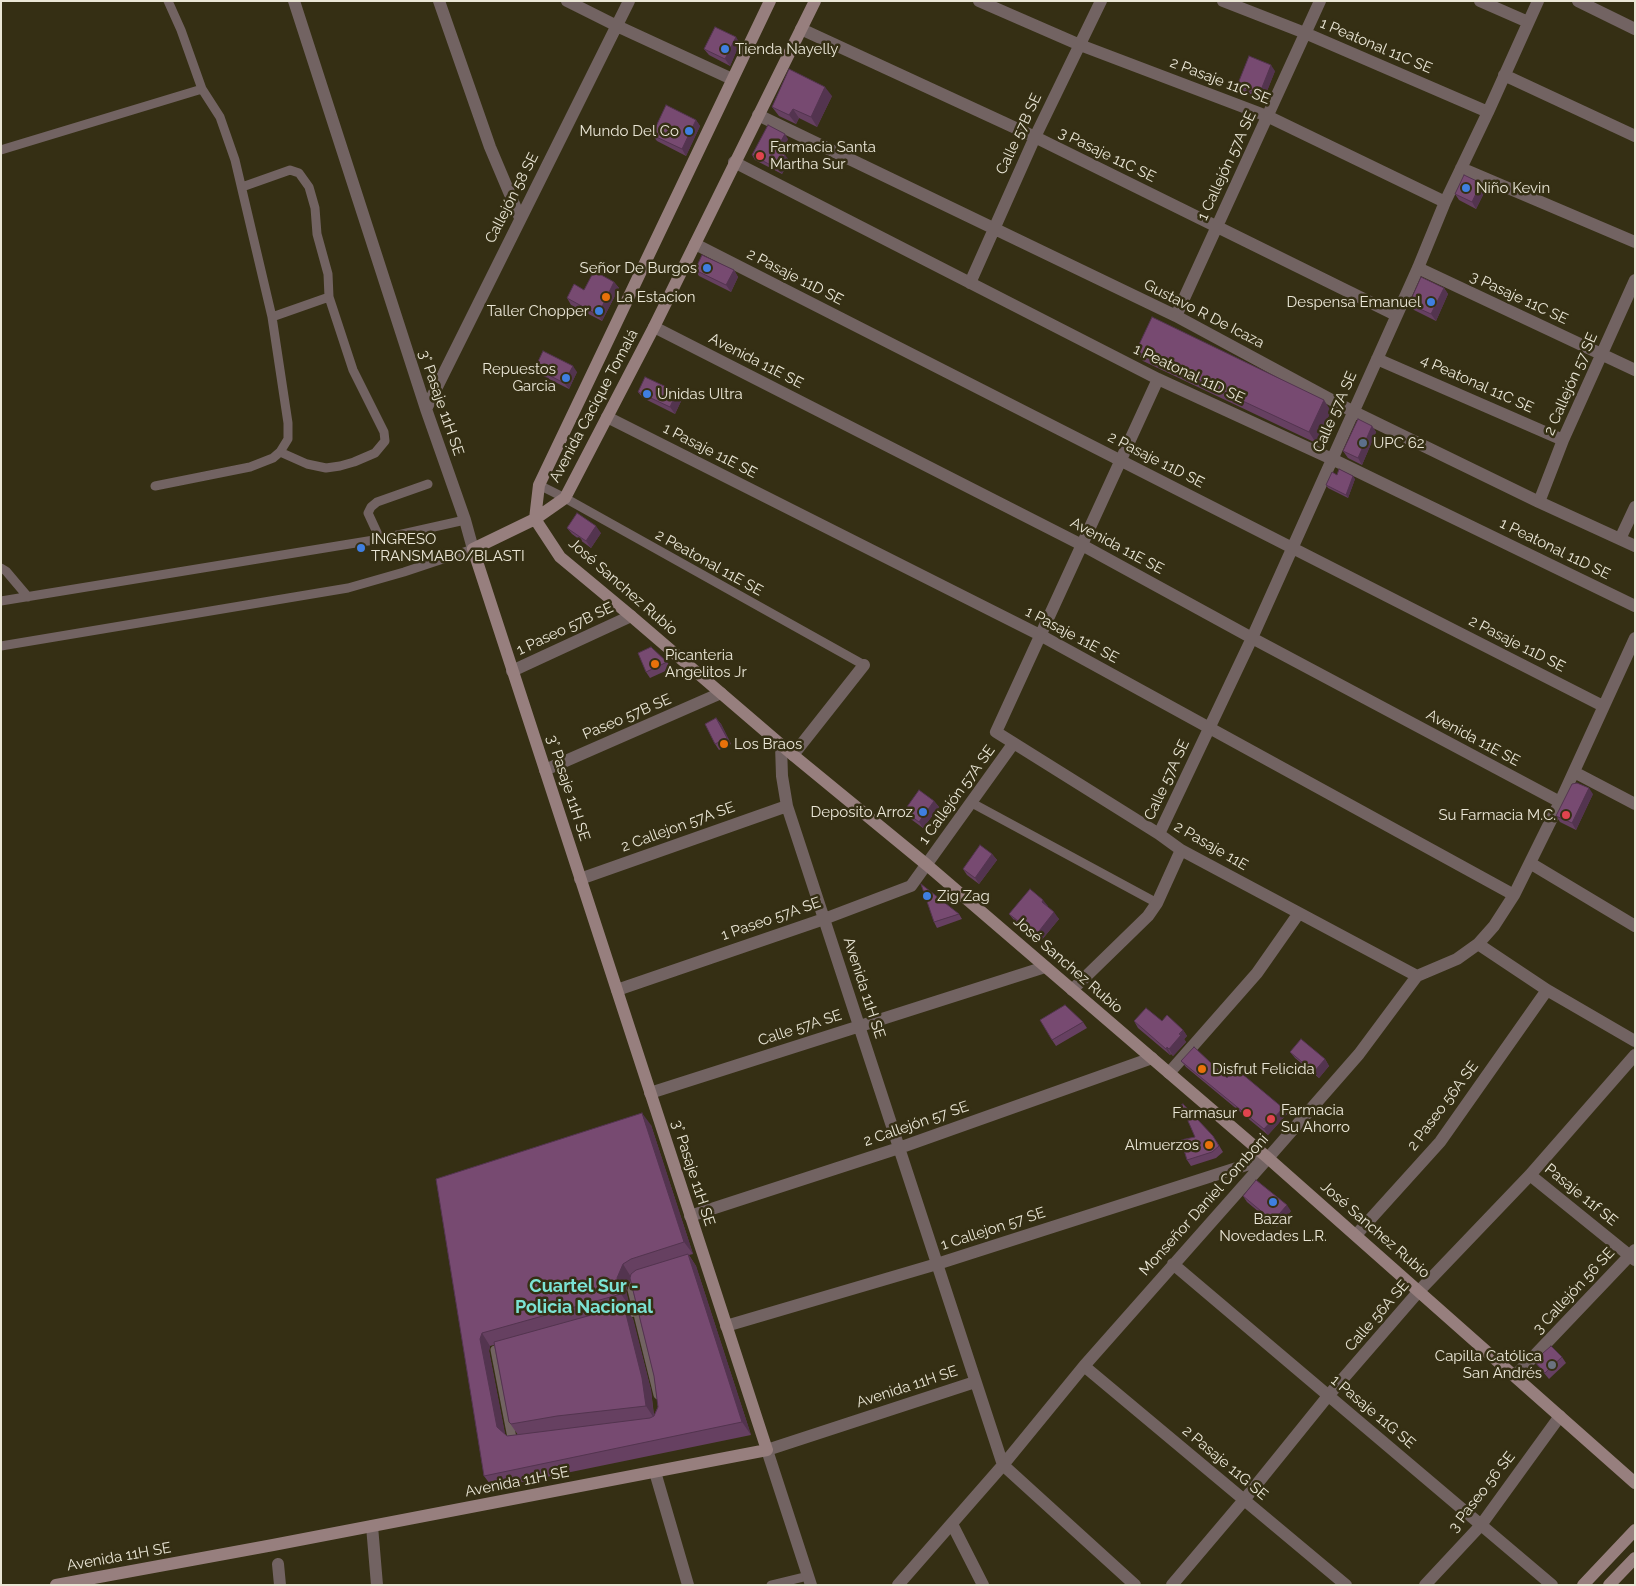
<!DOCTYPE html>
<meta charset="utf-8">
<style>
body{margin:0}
#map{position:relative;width:1636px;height:1586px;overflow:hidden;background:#352f14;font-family:Raleway,sans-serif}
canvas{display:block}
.frame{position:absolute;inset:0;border:2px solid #eae6d6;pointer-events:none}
</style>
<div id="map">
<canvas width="1636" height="1586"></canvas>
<div class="frame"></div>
</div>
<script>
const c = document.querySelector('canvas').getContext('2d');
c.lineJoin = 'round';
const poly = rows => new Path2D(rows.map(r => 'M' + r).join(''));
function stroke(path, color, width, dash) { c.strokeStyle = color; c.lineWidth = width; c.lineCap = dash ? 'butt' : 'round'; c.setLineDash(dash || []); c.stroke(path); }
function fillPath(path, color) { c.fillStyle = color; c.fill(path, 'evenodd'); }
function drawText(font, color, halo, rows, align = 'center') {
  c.font = font + ' Raleway,sans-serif'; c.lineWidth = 5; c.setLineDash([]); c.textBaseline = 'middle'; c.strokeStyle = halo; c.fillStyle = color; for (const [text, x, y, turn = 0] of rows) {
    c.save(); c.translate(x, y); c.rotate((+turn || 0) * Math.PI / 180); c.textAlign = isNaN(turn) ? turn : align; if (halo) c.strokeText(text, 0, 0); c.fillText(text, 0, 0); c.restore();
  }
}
stroke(poly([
 [168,1,181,30,202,89],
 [1,150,202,89,220,117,235,160,272,317,288,423,288,439,280,452,273,458,250,467,155,486],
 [242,187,290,170,299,173,309,187,315,208,317,234,328,274,329,297],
 [272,317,329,297,353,370,384,432,385,441,375,453,354,462,340,466,326,468,307,464,280,452],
 [539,485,565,498,864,665],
 [380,539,368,513,371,507,377,502,428,484],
 [1,568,6,571,28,597],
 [1,601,380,539,465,520],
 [1,646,348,588,404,572,473,549],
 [972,803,1157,903],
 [638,1281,635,1282,632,1290,658,1395],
 [618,1317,637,1311],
 [505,1347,495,1350,512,1438,518,1443,519,1443],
 [771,1585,808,1576]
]), '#726362', 9);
stroke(poly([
 [294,1,426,409,465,520,473,549],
 [439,1,490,147,520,218],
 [567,1,617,26,732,79],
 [979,1,1080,45,1267,116,1445,202],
 [1223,1,1305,33,1488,112],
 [1480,1,1528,22],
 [1578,1,1635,29],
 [801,29,1035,137,1396,315],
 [1504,75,1635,136],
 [758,115,1176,316,1354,412,1539,502,1635,546],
 [734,162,1158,379,1332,459,1635,606],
 [1461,168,1635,242],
 [695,244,1603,706],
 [1418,268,1635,370],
 [970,283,1035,137,1101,1],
 [1176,316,1320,1],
 [654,327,1082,545,1252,638,1560,802],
 [1377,359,1563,440],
 [1158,379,996,732,1159,834,1181,850,1417,976],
 [426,409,629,1],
 [607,417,1040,635,1514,895],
 [1539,502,1563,440,1635,280],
 [1620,539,1635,507],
 [512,671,631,616],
 [781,745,782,776,787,806,1003,1465,1135,1585],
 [793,755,864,665],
 [545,770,721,693],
 [1574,772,1635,804],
 [1159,834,1252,638,1418,268,1445,202,1488,112,1538,1],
 [1530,863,1635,926],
 [580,879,787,806],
 [1478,944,1547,990,1635,1041],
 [617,990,824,919,911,886,1013,744],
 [1072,990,1148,916,1157,903,1181,850],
 [1169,1073,1257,973,1299,913],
 [650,1093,1045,967],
 [1530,1175,1635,1260],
 [690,1216,899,1148,1152,1058],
 [1356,1235,1440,1142,1547,990],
 [1173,1264,1552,1585],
 [726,1326,937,1264,1268,1158],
 [1084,1366,1346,1585],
 [1515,1376,1635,1250],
 [655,1472,688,1585],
 [952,1524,983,1585],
 [372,1526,377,1585],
 [278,1564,280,1585],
 [811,1585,767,1450,975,1382],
 [898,1585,1003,1465,1084,1366,1268,1158,1359,1054,1417,976,1457,959,1478,944,1494,926,1514,895,1560,802,1635,638],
 [1172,1585,1244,1500,1328,1396,1419,1291,1530,1175,1635,1055],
 [1425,1585,1481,1525,1560,1416]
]), '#726362', 12);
stroke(poly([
 [535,519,560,557,631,616,793,755,927,865,1268,1158,1635,1483],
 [535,519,539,485,770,1],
 [56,1585,273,1545,767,1450,473,549,535,519,565,498,654,327,815,1],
 [1583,1585,1635,1530],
 [1609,1585,1635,1558]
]), '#977f7e', 12);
fillPath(poly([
 [740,43,730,66,709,55,704,49],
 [1275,71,1263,101,1241,92,1237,86],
 [832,96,817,127,799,118,796,124,779,116,772,107],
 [696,120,700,126,686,156,657,141,652,135],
 [788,139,781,153,789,160,782,174,755,160,752,155],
 [1486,189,1476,209,1459,200,1455,194],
 [695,270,734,270,738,277,731,292,699,276],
 [614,282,619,288,602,321,571,305,567,298,584,290],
 [1444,288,1448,294,1436,321,1414,310,1409,304],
 [1136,351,1331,411,1316,443,1143,361],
 [535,368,577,372,569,389,539,374],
 [638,392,677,392,682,399,675,414,643,398],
 [1372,426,1376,432,1362,465,1348,458,1343,451],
 [1337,475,1355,479,1348,498,1328,488,1326,485],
 [567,528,601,533,591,548,572,534],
 [667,662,672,668,650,678,646,672],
 [716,718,721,724,731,744,719,750,715,744],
 [1593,794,1576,830,1560,822,1556,816],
 [934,801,939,807,923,828,908,817,904,811],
 [992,854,997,860,979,884,967,875,963,869],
 [1048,906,1047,907,1059,919,1040,942,1014,920,1009,914],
 [959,914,962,919,937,928,934,922],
 [1134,1021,1162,1021,1183,1030,1187,1036,1184,1039,1186,1042,1173,1056,1171,1054,1170,1055,1138,1028],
 [1083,1022,1087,1028,1056,1046,1052,1040],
 [1290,1052,1325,1059,1329,1066,1319,1078,1295,1058],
 [1181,1061,1227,1078,1283,1108,1287,1114,1268,1135,1186,1067],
 [651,1125,693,1254,689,1255,696,1266,751,1435,493,1488,484,1476,436,1179],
 [630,1280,654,1376,658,1407,654,1415,651,1390,633,1319,625,1308,630,1307,626,1291],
 [494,1345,509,1422,518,1435,507,1436,505,1434,489,1351,490,1346],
 [1217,1142,1223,1152,1216,1158,1191,1166,1187,1160],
 [1243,1196,1291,1211,1277,1227,1247,1202],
 [1562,1357,1566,1363,1549,1379,1534,1361]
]), '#664061');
fillPath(poly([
 [736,37,740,43,730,66,725,59],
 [1271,65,1275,71,1263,101,1259,95],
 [825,87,832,96,817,127,811,117],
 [793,109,799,118,796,124,789,115],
 [696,120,700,126,686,156,682,149],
 [785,134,788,139,780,155,776,150],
 [785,155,789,160,782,174,778,169],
 [1481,183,1486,189,1476,209,1472,202],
 [734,270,738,277,731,292,726,285],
 [614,282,619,288,602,321,598,315],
 [1444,288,1448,294,1436,321,1431,314],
 [573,366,577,372,569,389,564,383],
 [677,392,682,399,675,414,670,407],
 [1324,400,1331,411,1316,443,1309,432],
 [1372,426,1376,432,1362,465,1358,458],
 [1353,476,1355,479,1348,498,1346,495],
 [596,526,601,533,591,548,586,541],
 [716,718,721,724,731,744,727,738],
 [1589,788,1593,794,1576,830,1572,823],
 [934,801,939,807,923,828,919,822],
 [992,854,997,860,979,884,975,878],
 [1043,900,1048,906,1046,909,1042,902],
 [1054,912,1059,919,1040,942,1036,935],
 [1183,1030,1187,1036,1184,1039,1186,1042,1173,1056,1169,1049],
 [1167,1047,1171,1054,1170,1055,1166,1049],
 [1325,1059,1329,1066,1319,1078,1314,1072],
 [1283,1108,1287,1114,1268,1135,1264,1129],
 [642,1113,651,1125,693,1254,684,1242],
 [1287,1205,1291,1211,1277,1227,1273,1221],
 [688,1254,696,1266,751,1435,742,1422],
 [623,1264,631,1277,626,1291,630,1307,621,1294,617,1278],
 [624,1306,633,1319,651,1390,654,1418,646,1406],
 [482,1333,490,1346,489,1351,506,1439,497,1427,480,1339]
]), '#53344f');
const building = poly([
 [715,27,736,37,725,59,704,49,715,27],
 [1249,56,1271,65,1259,95,1237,86,1249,56],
 [789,69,825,87,811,117,793,109,789,115,772,107,789,69],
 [666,105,696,120,682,149,652,135,666,105],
 [768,125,785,134,776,150,785,155,778,169,752,155,768,125],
 [1464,175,1481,183,1472,202,1455,194,1464,175],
 [702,255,734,270,726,285,695,270,702,255],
 [594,271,614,282,598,315,567,298,574,284,584,290,594,271],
 [1421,277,1444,288,1431,314,1409,304,1421,277],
 [1152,317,1324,400,1309,432,1136,351,1152,317],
 [543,351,573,366,564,383,535,368,543,351],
 [645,377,677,392,670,407,638,392,645,377],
 [1358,419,1372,426,1358,458,1343,451,1358,419],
 [1339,469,1353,476,1346,495,1326,485,1332,472,1337,475,1339,469],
 [577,513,596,526,586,541,567,528,577,513],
 [651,647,667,662,646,672,638,653,651,647],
 [716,718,727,738,715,744,705,724,716,718],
 [1577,783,1589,788,1572,823,1556,816,1572,784,1577,783],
 [919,790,934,801,919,822,904,811,919,790],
 [980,845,992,854,975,878,963,869,980,845],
 [921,884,959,914,934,922,921,884],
 [1030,889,1043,900,1042,902,1054,912,1036,935,1009,914,1030,889],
 [1065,1005,1083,1022,1052,1040,1040,1020,1065,1005],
 [1146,1008,1162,1021,1167,1015,1183,1030,1179,1034,1181,1035,1169,1049,1167,1047,1166,1049,1134,1021,1146,1008],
 [1301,1039,1325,1059,1314,1072,1290,1052,1301,1039],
 [1194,1047,1227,1078,1235,1068,1283,1108,1264,1129,1181,1061,1194,1047],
 [1183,1104,1213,1136,1219,1146,1212,1152,1187,1160,1181,1140,1195,1137,1181,1105,1183,1104],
 [642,1113,684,1242,631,1259,623,1264,617,1278,621,1294,482,1333,480,1339,497,1427,507,1436,650,1418,654,1416,658,1407,654,1376,630,1278,631,1274,636,1270,688,1254,742,1422,484,1476,436,1179,642,1113],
 [1256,1180,1287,1205,1273,1221,1243,1196,1256,1180],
 [624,1306,642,1378,646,1406,557,1416,511,1424,509,1422,494,1342,624,1306],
 [1551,1346,1562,1357,1545,1373,1534,1361,1551,1346]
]);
fillPath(building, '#774a71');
stroke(building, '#53344f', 1);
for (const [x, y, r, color] of [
 [725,49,5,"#3f7fe0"],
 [689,131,5,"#3f7fe0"],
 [760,156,5,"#e0444e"],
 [1466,188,5,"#3f7fe0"],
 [707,268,5,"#3f7fe0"],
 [606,297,5,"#e8710a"],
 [1431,302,5,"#3f7fe0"],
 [599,311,5,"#3f7fe0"],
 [566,378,5,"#3f7fe0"],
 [647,394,5,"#3f7fe0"],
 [1363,443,5,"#5c6f8a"],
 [361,548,5,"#3f7fe0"],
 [655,664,5,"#e8710a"],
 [724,744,5,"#e8710a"],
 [923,812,5,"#3f7fe0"],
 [1566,815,5,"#e0444e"],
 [927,896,5,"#3f7fe0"],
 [1202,1069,5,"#e8710a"],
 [1247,1113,5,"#e0444e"],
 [1271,1119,5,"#e0444e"],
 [1209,1145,5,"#e8710a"],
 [1273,1202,5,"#3f7fe0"],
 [1552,1365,5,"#6b7280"]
]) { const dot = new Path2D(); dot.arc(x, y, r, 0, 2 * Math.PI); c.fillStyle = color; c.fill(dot); stroke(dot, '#352f14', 2); }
drawText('15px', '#eae6d6', '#352f14', [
 ["1 Peatonal 11C SE",1376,46,23],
 ["2 Pasaje 11C SE",1220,81,21],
 ["Calle 57B SE",1019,134,-65],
 ["3 Pasaje 11C SE",1107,155,26],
 ["1 Callejón 57A SE",1227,166,-65],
 ["Callejón 58 SE",512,198,-63],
 ["2 Pasaje 11D SE",795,277,27],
 ["3 Pasaje 11C SE",1519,298,25],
 ["Gustavo R De Icaza",1204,314,27],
 ["Avenida 11E SE",756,361,27],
 ["1 Peatonal 11D SE",1189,374,25],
 ["4 Peatonal 11C SE",1477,384,24],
 ["2 Callejón 57 SE",1571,384,-66],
 ["3° Pasaje 11H SE",441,403,71],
 ["Avenida Cacique Tomalá",594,406,-62],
 ["Calle 57A SE",1335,412,-66],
 ["1 Pasaje 11E SE",710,451,27],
 ["2 Pasaje 11D SE",1156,460,27],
 ["Avenida 11E SE",1117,546,28],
 ["1 Peatonal 11D SE",1555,549,26],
 ["2 Peatonal 11E SE",709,563,29],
 ["José Sanchez Rubio",623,587,41],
 ["1 Paseo 57B SE",565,629,-25],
 ["1 Pasaje 11E SE",1072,635,28],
 ["2 Pasaje 11D SE",1517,644,27],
 ["Paseo 57B SE",627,717,-23],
 ["Avenida 11E SE",1473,738,28],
 ["Calle 57A SE",1167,780,-65],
 ["3° Pasaje 11H SE",568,788,72],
 ["1 Callejón 57A SE",957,795,-54],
 ["2 Callejon 57A SE",678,827,-20],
 ["2 Pasaje 11E",1211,846,30],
 ["1 Paseo 57A SE",771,919,-19],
 ["José Sanchez Rubio",1068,965,41],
 ["Avenida 11H SE",864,988,72],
 ["Calle 57A SE",800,1028,-18],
 ["2 Paseo 56A SE",1443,1106,-53],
 ["2 Callejón 57 SE",916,1124,-19],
 ["3° Pasaje 11H SE",693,1173,72],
 ["Pasaje 11f SE",1581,1195,39],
 ["Monseñor Daniel Comboni",1204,1205,-48],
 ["1 Callejon 57 SE",993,1229,-18],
 ["José Sanchez Rubio",1375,1230,41],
 ["3 Callejón 56 SE",1574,1291,-47],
 ["Calle 56A SE",1377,1316,-49],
 ["Avenida 11H SE",907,1387,-18],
 ["1 Pasaje 11G SE",1373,1412,40],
 ["2 Pasaje 11G SE",1225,1463,40],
 ["Avenida 11H SE",517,1482,-11],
 ["3 Paseo 56 SE",1482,1492,-52],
 ["Avenida 11H SE",119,1557,-10]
]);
drawText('15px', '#eae6d6', '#352f14', [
 ["Tienda Nayelly",735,49],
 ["Mundo Del Co",679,131,"right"],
 ["Farmacia Santa",770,147],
 ["Martha Sur",770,164],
 ["Niño Kevin",1476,188],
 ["Señor De Burgos",697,268,"right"],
 ["La Estacion",616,297],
 ["Despensa Emanuel",1421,302,"right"],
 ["Taller Chopper",589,311,"right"],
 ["Repuestos",556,369,"right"],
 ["Garcia",556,386,"right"],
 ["Unidas Ultra",657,394],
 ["UPC 62",1373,443],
 ["INGRESO",371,539],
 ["TRANSMABO/BLASTI",371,556],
 ["Picanteria",665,655],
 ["Angelitos Jr",665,672],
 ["Los Braos",734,744],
 ["Deposito Arroz",913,812,"right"],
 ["Su Farmacia M.C.",1556,815,"right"],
 ["Zig Zag",937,896],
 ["Disfrut Felicida",1212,1069],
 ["Farmacia",1281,1110],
 ["Su Ahorro",1281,1127],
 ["Farmasur",1237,1113,"right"],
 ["Almuerzos",1199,1145,"right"],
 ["Bazar",1273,1219,"center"],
 ["Novedades L.R.",1273,1236,"center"],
 ["Capilla Católica",1542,1356,"right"],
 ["San Andrés",1542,1373,"right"]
], 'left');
drawText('bold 18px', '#7be3d4', '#352f14', [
 ["Cuartel Sur -",584,1287],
 ["Policia Nacional",584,1308]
]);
</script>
